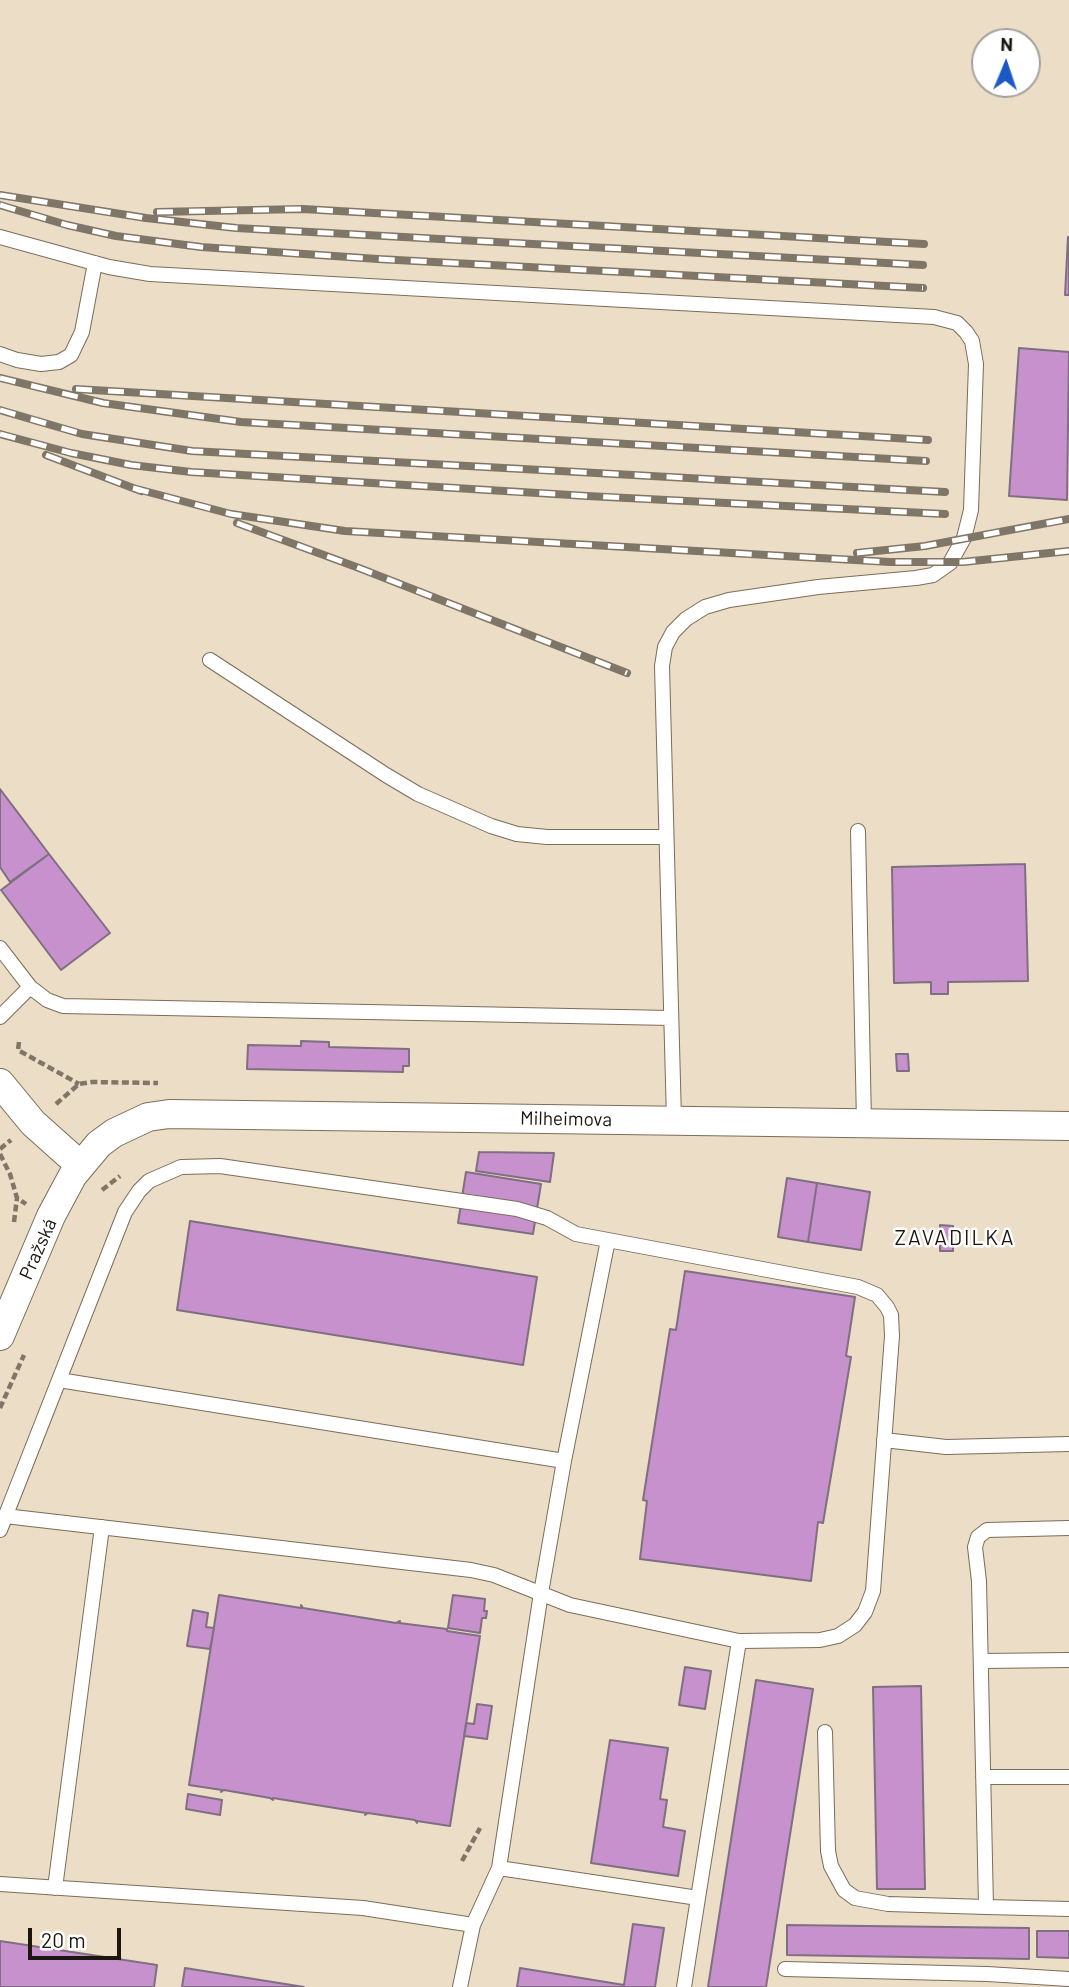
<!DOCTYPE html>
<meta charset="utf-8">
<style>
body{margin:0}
#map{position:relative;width:1069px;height:1987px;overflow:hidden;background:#ecddc6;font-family:Barlow,sans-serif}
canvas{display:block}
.north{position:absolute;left:971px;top:28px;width:70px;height:70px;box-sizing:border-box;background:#fff;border:2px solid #a4a29f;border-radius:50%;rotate:2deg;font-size:19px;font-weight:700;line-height:28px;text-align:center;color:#1b160e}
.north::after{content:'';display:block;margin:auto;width:24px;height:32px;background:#1d59c5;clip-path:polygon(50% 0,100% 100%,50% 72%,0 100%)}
.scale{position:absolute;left:28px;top:1928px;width:93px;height:32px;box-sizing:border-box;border:4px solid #1b160e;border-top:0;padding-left:9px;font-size:21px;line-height:24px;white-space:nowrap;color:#1b160e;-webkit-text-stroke:5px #fff;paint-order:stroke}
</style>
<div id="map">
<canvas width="1069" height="1987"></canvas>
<div class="north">N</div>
<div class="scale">20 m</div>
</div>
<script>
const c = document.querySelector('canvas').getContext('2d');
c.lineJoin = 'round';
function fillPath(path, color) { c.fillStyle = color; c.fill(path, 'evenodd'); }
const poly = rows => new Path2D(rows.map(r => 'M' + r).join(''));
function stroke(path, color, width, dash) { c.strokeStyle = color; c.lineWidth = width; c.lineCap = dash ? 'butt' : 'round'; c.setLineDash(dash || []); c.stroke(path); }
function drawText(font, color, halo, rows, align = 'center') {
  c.font = font + ' Barlow,sans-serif'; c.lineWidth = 5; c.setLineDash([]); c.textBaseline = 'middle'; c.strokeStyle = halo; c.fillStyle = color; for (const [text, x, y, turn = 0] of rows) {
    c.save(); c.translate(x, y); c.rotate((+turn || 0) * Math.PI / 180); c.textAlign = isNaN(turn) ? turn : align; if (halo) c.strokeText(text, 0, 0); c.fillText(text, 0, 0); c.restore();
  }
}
const building = poly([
 [1068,237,1069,237,1069,295,1065,295,1068,237],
 [1019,348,1069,352,1067,500,1009,496,1019,348],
 [0,789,49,854,10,882,0,867,0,789],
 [49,854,110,933,61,970,1,890,49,854],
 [1025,864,1028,981,948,982,948,994,931,994,931,982,894,983,892,867,1025,864],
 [301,1041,329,1042,329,1047,409,1049,409,1066,403,1066,403,1072,247,1069,248,1045,301,1046,301,1041],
 [896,1054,908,1054,909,1071,897,1071,896,1054],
 [479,1152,554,1153,550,1182,476,1171,479,1152],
 [466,1172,541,1184,533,1234,458,1223,466,1172],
 [787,1178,817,1183,808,1242,778,1237,787,1178],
 [817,1183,870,1192,861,1250,808,1242,817,1183],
 [190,1221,537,1277,523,1365,177,1310,190,1221],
 [940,1225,953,1226,953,1251,940,1251,940,1225],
 [685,1271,855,1297,846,1356,851,1357,823,1523,818,1522,811,1581,640,1559,647,1501,643,1500,670,1329,676,1330,685,1271],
 [219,1595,301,1608,301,1605,303,1608,396,1623,400,1621,399,1623,447,1629,447,1631,480,1636,450,1826,417,1821,417,1823,415,1820,368,1813,365,1815,366,1813,273,1798,273,1800,270,1798,224,1790,221,1792,222,1790,189,1785,219,1595],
 [453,1595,485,1599,484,1611,487,1611,486,1618,482,1618,480,1633,448,1628,453,1595],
 [193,1610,208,1613,206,1627,214,1628,210,1649,187,1646,193,1610],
 [685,1667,711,1671,705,1709,679,1705,685,1667],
 [756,1680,813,1689,766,1987,708,1987,756,1680],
 [921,1686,925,1889,877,1889,873,1687,921,1686],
 [477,1704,492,1706,487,1739,464,1736,466,1723,474,1724,477,1704],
 [610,1740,668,1748,660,1799,667,1800,663,1827,685,1831,678,1876,591,1863,610,1740],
 [188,1794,222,1800,220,1815,186,1809,188,1794],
 [633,1924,664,1928,655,1987,517,1987,520,1968,624,1985,633,1924],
 [787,1925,1029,1928,1029,1959,787,1955,787,1925],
 [1037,1931,1069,1931,1069,1958,1037,1957,1037,1931],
 [0,1941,157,1965,154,1987,0,1987,0,1941],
 [185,1968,304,1987,182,1987,185,1968]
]);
fillPath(building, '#c791cd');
stroke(building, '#7f6f81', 2);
const lane = poly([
 [0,237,109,267,150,274,934,317,957,323,966,332,972,341,976,364,971,510,964,538,950,563,933,575,916,578,818,587,729,600,705,607,686,619,673,632,665,647,662,666,674,1120],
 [0,354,17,360,41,364,59,362,71,355,82,332,95,263],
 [210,660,386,775,418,794,491,826,517,834,547,837,666,837],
 [858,831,864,1123],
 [0,948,30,987,47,1000,63,1006,671,1018],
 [0,1017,30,987],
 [59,1380,564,1461],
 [884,1440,946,1447,1069,1444],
 [5,1516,471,1570,494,1575,570,1605,739,1641,698,1898],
 [1069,1528,987,1530,978,1537,975,1547,979,1581,986,1907,1069,1909],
 [0,1530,125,1212,139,1191,149,1181,181,1167,220,1166,517,1209,547,1218,576,1234,858,1287,877,1295,887,1307,891,1315,892,1336,873,1591,865,1612,855,1625,838,1636,820,1640,739,1641],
 [981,1661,1069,1660],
 [825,1732,828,1851,831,1866,844,1890,855,1898,888,1904,986,1907],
 [983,1777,1069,1777],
 [499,1868,698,1898,684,1987],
 [0,1884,363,1908,473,1925],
 [55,1888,102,1527],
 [785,1969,987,1974,1069,1979],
 [460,1987,473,1925,499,1868,541,1593,564,1461,608,1240]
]);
const street = poly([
 [0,1083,33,1123,80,1165],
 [0,1336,51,1216,73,1175,99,1144,114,1133,148,1117,169,1114,1069,1126]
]);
stroke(lane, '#7a6d59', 16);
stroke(street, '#7a6d59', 30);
stroke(poly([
 [19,1042,18,1050,79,1084],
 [56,1104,79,1084,92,1082,158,1083],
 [0,1149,11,1140],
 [0,1154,10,1174,17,1198,26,1204],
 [102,1190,120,1176],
 [14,1222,17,1198],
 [0,1408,24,1355],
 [462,1861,480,1828]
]), '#807667', 4.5, [7, 3.5]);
stroke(lane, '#fff', 14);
stroke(street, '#fff', 28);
const rail = poly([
 [0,195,146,218,236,228,923,265],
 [0,205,67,225,116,236,201,247,378,259,923,288],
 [157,212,303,209,924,244],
 [0,378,103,403,241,422,926,461],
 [76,389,928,440],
 [0,410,82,434,192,451,945,492],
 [0,434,71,453,131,465,191,472,587,496,945,514],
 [46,455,141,491],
 [133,488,231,514,345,531,890,562,963,562,1069,551],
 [237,523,359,568,627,673],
 [857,553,925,546,1069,519]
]);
stroke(rail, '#807667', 8);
stroke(rail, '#fff', 5, [16]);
drawText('19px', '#1b160e', '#fff', [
 ["Milheimova",566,1119,1],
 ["Pražská",38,1249,-66]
]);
c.letterSpacing = '2px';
drawText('21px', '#1b160e', '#fff', [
 ["ZAVADILKA",955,1238]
]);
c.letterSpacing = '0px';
</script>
